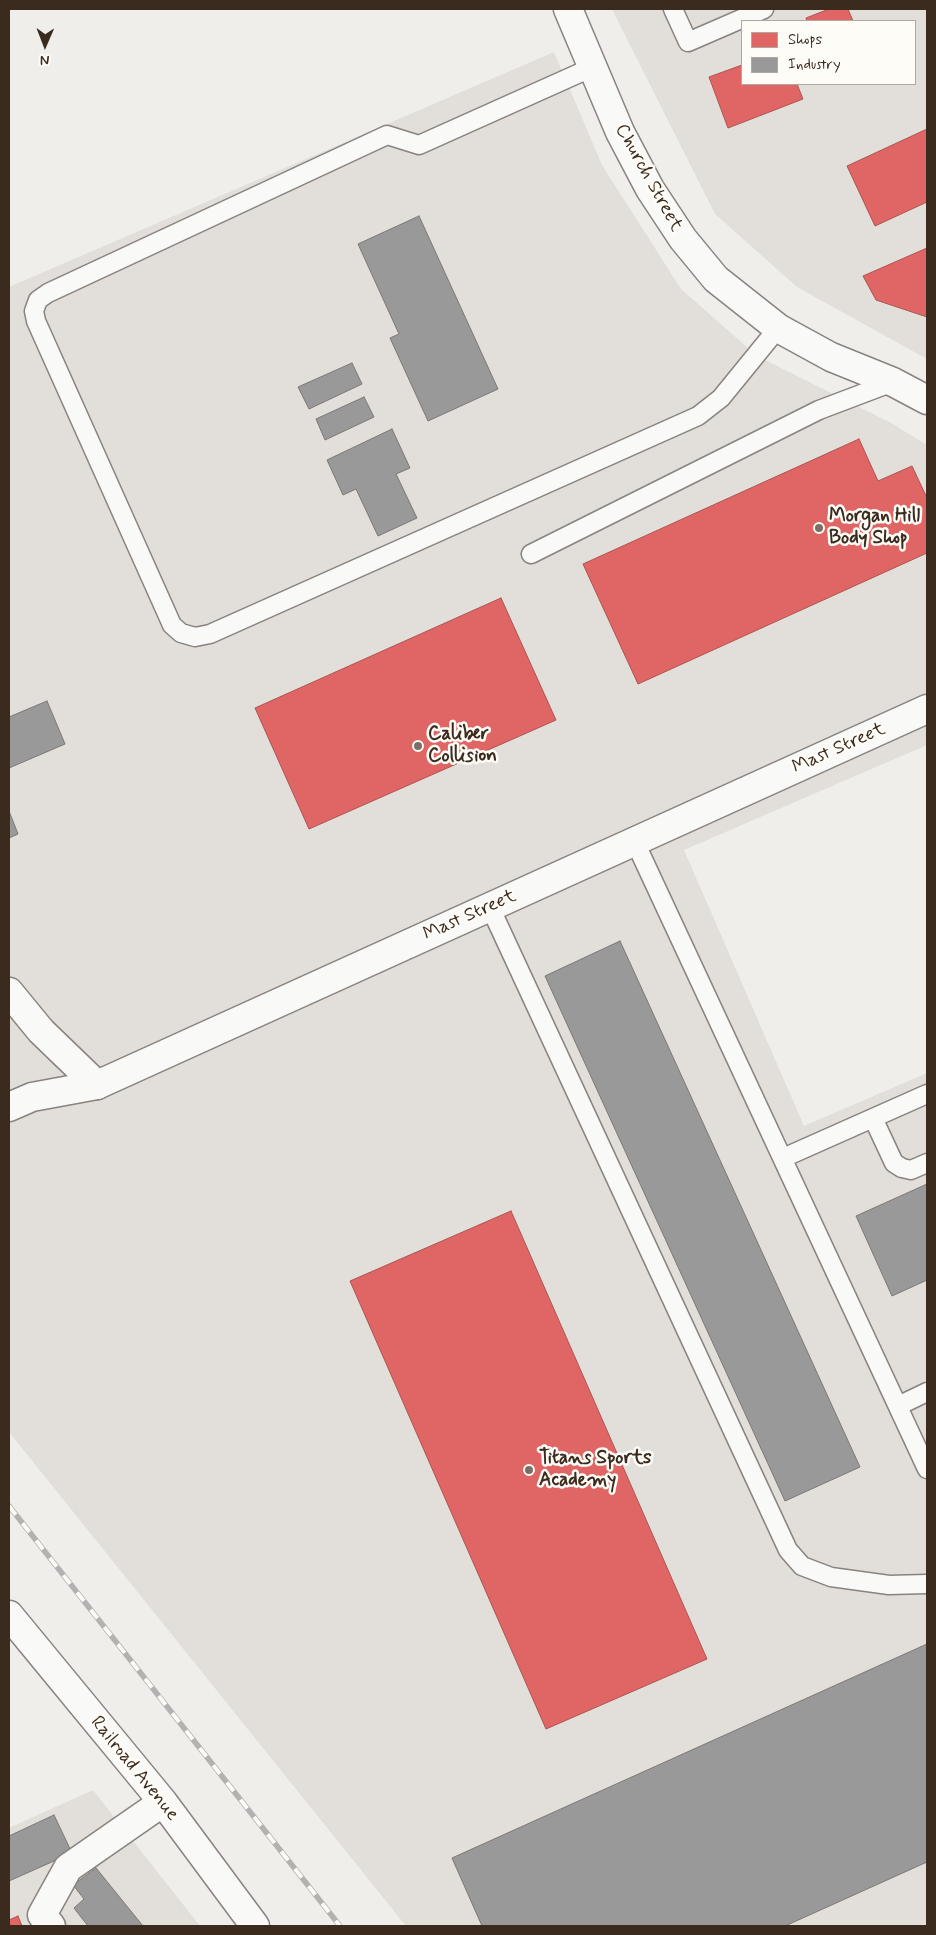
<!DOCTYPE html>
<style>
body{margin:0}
#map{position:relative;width:936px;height:1935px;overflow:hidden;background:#f0eeeb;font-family:Mynerve,sans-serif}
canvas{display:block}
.frame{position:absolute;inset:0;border:10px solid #3b2a1e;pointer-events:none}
.legend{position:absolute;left:741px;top:20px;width:175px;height:65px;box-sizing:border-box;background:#fdfcf7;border:1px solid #afa8a0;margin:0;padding:6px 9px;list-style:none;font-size:15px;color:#3b2a1e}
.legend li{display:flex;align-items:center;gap:10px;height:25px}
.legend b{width:25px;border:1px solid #afa8a0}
.north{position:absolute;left:20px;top:20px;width:50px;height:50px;-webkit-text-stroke:4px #fdfcf7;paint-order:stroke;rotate:181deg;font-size:14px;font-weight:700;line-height:20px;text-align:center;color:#3b2a1e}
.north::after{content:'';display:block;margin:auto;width:18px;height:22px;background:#3b2a1e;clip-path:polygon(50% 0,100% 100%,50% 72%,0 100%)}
</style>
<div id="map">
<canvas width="936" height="1935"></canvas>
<div class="frame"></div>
<ul class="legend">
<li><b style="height:14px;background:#e06666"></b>Shops</li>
<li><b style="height:14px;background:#999"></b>Industry</li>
</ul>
<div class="north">N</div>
</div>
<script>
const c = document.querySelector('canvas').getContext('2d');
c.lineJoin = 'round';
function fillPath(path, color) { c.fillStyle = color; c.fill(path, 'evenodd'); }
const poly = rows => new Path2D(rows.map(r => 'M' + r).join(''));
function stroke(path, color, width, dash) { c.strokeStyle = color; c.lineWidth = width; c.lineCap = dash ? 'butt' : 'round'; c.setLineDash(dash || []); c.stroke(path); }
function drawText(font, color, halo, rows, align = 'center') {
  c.font = font + ' Mynerve,sans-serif'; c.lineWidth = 5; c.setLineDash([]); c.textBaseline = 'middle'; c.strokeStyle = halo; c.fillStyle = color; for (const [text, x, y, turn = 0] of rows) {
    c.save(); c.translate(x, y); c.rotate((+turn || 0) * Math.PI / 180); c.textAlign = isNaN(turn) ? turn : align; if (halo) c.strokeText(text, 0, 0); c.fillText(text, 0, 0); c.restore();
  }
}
fillPath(poly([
 [612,9,927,9,927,359,797,287,715,214],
 [742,21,915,21,915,84,742,84],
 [554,52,602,165,681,289,757,356,891,423,927,445,927,745,684,850,804,1126,927,1073,927,1926,406,1926,9,1432,9,287],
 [93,1790,200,1926,9,1926,9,1828]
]), '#e2deda');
fillPath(poly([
 [392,1024,450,1168,334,1213,275,1071]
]), '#e2dfda');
const shops = poly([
 [829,9,848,9,853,21,807,21,806,18,829,9],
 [742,65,742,84,797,84,803,99,728,128,709,77,742,65],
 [927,129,927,202,875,226,847,166,927,129],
 [927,248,927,317,876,300,863,276,927,248],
 [859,439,878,481,912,466,927,498,927,553,638,684,583,564,859,439],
 [501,598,556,720,309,829,255,708,501,598],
 [511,1211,707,1659,546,1729,350,1281,511,1211],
 [18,1916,22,1926,9,1926,9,1920,18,1916]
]);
fillPath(shops, '#e06666');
stroke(shops, '#ae5450', 1);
const industry = poly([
 [419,216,498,389,428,421,390,338,399,334,358,244,419,216],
 [352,363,362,384,309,409,298,387,352,363],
 [364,397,374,417,325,440,316,419,364,397],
 [392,429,410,468,396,474,417,518,378,536,356,489,343,495,327,460,392,429],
 [47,701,65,744,9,768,9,717,47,701],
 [9,811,18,834,9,838,9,811],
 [620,941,860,1467,785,1501,545,976,620,941],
 [927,1184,927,1280,892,1296,856,1216,927,1184],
 [927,1644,927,1862,785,1926,482,1926,452,1858,927,1644],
 [54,1815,72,1853,9,1881,9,1836,54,1815],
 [96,1868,143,1926,88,1926,74,1908,84,1899,73,1885,96,1868]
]);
fillPath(industry, '#999');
stroke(industry, '#7d7874', 1);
const lane = poly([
 [673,9,688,42,764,9],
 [593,67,419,145,387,135,48,293,38,300,34,311,36,321,172,625,181,633,195,637,210,634,698,416,721,398,778,328],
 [531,554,819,410,893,382],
 [635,842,927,1469],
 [490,907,788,1550,802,1566,831,1577,889,1585,927,1584],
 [873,1118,894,1163,902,1168,911,1170,927,1163],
 [783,1158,927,1094],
 [898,1406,927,1392]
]);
const street = poly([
 [568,9,620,132,650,189,683,239,716,279,778,328,831,357,893,382,927,400],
 [9,1107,32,1097,97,1085,927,709],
 [9,1615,163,1802,255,1926],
 [51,1926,42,1915,68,1868,163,1802]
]);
const secondary = poly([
 [9,992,41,1031,97,1085]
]);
stroke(lane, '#88837f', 21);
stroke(street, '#88837f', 31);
stroke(secondary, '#88837f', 31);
stroke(lane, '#f9f9f7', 18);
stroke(street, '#f9f9f7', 28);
stroke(secondary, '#f9f9f7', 28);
const rail = poly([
 [9,1506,340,1926]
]);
stroke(rail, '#b4b2b0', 5.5);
stroke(rail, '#fdfcf7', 4, [11]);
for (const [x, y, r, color] of [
 [819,528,5,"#7a6f66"],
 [418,746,5,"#7a6f66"],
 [529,1470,5,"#7a6f66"]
]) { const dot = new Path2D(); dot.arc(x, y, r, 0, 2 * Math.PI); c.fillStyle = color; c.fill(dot); stroke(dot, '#fdfcf7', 2); }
drawText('19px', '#3b2a1e', '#fdfcf7', [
 ["Church Street",648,178,61],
 ["Mast Street",839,749,-24],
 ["Mast Street",470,916,-24],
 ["Railroad Avenue",134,1769,51]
]);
drawText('bold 19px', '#3b2a1e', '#fdfcf7', [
 ["Morgan Hill",829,517],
 ["Body Shop",829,539],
 ["Caliber",428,735],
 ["Collision",428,757],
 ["Titans Sports",539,1459],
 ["Academy",539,1481]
], 'left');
</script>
